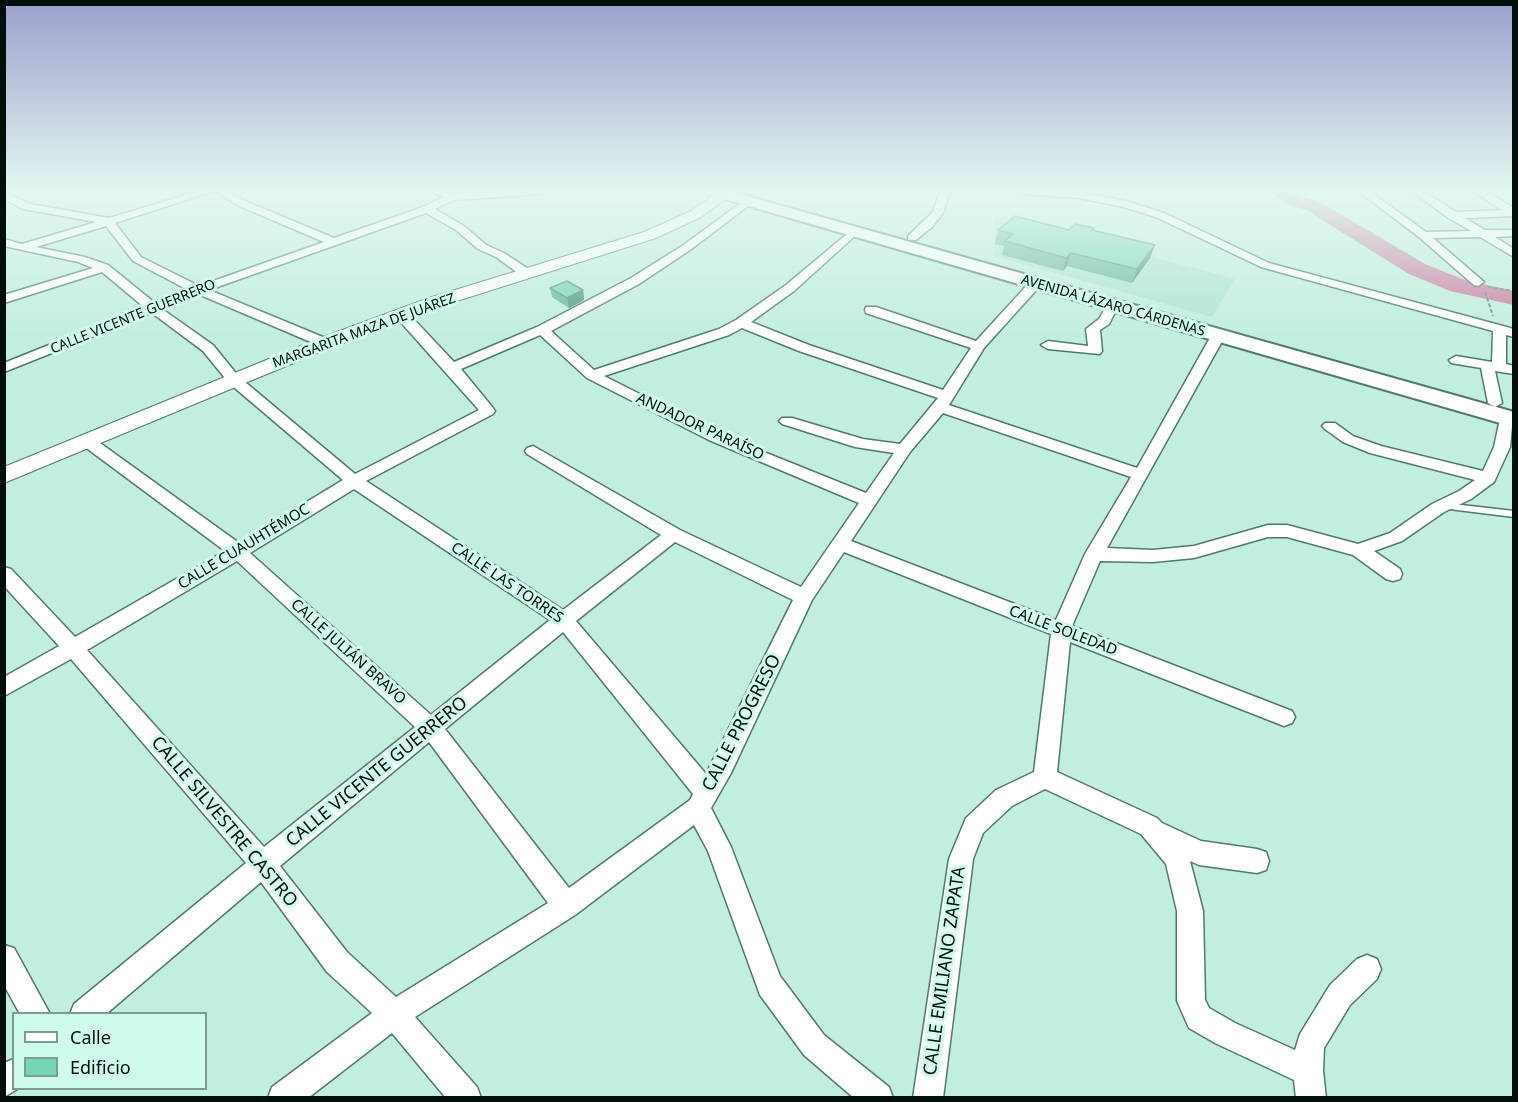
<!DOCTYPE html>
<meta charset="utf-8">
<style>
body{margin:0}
#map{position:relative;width:1518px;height:1102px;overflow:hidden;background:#c1eedd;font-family:"Noto Sans",sans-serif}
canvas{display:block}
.frame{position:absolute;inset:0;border:6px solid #010f0a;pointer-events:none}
.legend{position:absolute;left:12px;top:1012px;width:195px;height:78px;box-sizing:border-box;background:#cefbeb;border:2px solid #7c9d91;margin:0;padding:8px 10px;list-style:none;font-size:18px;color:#010f0a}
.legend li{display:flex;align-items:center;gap:12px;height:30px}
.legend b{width:30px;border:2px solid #7c9d91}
</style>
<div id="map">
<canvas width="1518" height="1102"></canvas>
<div class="frame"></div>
<ul class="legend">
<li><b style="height:8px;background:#fff"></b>Calle</li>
<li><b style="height:16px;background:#77d5b7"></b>Edificio</li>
</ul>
</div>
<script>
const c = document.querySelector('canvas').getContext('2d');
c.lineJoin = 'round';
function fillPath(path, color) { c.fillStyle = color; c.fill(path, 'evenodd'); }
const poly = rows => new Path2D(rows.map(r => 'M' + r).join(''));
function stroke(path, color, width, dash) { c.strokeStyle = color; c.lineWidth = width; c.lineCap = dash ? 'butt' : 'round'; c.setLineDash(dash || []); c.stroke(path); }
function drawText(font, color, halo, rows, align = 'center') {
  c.font = font + ' "Noto Sans",sans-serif'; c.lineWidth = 6; c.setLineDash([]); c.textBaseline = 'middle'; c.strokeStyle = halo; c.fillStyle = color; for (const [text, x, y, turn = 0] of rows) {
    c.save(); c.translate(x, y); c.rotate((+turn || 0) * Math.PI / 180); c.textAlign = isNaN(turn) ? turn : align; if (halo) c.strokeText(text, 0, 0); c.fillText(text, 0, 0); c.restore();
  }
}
fillPath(poly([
 [995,216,1168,261,1235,279,1212,317,994,256]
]), '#aee4d0');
fillPath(poly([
 [1271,191,1292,191,1300,196,1320,202,1425,264,1465,280,1514,291,1514,305,1450,291,1409,274,1306,210,1286,204,1271,191]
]), '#c980a2');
const lane = poly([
 [1444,503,1514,511,1514,517,1441,508,1440,506,1441,504,1444,503]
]);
const street = poly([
 [199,191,214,191,115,223,141,257,199,286,324,242,237,205,215,191,227,191,245,201,334,238,423,207,443,197,429,191,451,193,457,191,469,191,468,193,547,191,542,194,454,200,435,209,464,226,486,245,504,253,530,270,530,276,522,276,496,257,478,249,456,230,426,213,209,290,330,340,332,343,330,346,320,346,198,294,162,309,213,345,239,377,355,474,479,410,397,318,396,315,397,312,407,312,454,362,537,327,631,278,682,246,748,198,753,201,752,203,690,250,639,284,551,331,594,370,719,329,736,320,786,285,853,229,859,232,857,234,794,291,751,322,809,345,943,390,971,348,866,313,865,310,866,307,876,307,976,341,1031,281,1039,281,1039,287,984,348,949,405,1137,468,1211,336,1218,332,1223,333,1225,336,1107,548,1153,550,1194,546,1268,525,1287,525,1358,544,1390,533,1432,504,1459,491,1475,480,1370,453,1343,442,1325,429,1322,426,1325,423,1335,423,1353,436,1381,446,1483,471,1494,447,1500,419,1508,414,1513,416,1510,447,1494,482,1471,499,1444,512,1402,541,1374,551,1400,569,1402,574,1400,579,1393,581,1386,579,1353,555,1287,537,1268,537,1194,558,1153,562,1100,561,1072,626,1292,711,1295,717,1292,723,1284,726,1070,642,1057,772,1157,818,1162,823,1201,841,1257,849,1266,852,1269,861,1266,870,1257,873,1199,865,1190,861,1203,911,1205,1000,1209,1008,1235,1023,1295,1050,1300,1034,1330,985,1357,959,1367,955,1377,959,1381,969,1377,979,1350,1005,1324,1048,1323,1071,1326,1098,1296,1098,1294,1080,1215,1043,1189,1028,1177,1001,1177,911,1166,864,1141,834,1045,789,1012,806,983,833,973,859,943,1098,913,1098,949,859,966,818,996,790,1034,772,1051,634,844,552,812,600,731,773,711,808,731,847,780,976,824,1035,889,1087,893,1098,854,1098,804,1055,760,995,708,851,694,825,575,915,415,1017,477,1087,481,1098,446,1098,392,1033,308,1098,268,1098,272,1087,372,1013,327,972,261,882,106,1014,70,1014,74,1004,246,863,71,659,4,696,4,677,59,646,4,586,4,567,11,569,75,637,225,551,81,444,79,441,81,438,93,438,239,543,343,480,229,383,203,351,152,313,4,372,4,363,144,307,102,272,4,303,4,295,93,268,78,262,4,246,4,239,22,244,96,222,23,209,4,199,4,192,30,204,109,218,199,191],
 [106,226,133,261,188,290,155,303,108,265,85,257,36,247,106,226],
 [742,328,799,351,938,398,900,444,863,439,792,418,782,418,779,421,782,424,855,447,894,453,866,493,719,434,604,376,729,335,742,328],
 [540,335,587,378,709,440,859,503,801,587,680,530,533,446,527,448,525,451,527,454,661,535,563,610,366,481,493,414,495,411,493,408,461,369,540,335],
 [943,413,1131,477,1085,554,1056,620,851,541,910,452,943,413],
 [354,489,550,620,431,715,250,553,354,489],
 [675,542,793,600,706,774,576,621,675,542],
 [237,561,415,727,264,847,87,650,237,561],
 [563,632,693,794,690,800,569,888,445,729,563,632],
 [429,742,548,903,396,997,347,952,280,866,429,742],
 [940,191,950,191,943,213,932,227,916,240,908,240,908,236,933,212,940,191],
 [1020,191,1078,192,1126,201,1164,213,1269,263,1514,329,1514,337,1506,335,1506,364,1514,366,1514,374,1495,371,1502,403,1495,407,1488,403,1481,368,1451,363,1449,360,1456,356,1492,362,1493,331,1261,267,1156,217,1120,206,1078,198,1025,194,1020,191],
 [1358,191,1369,191,1426,232,1471,231,1447,217,1412,191,1423,191,1456,212,1502,210,1473,191,1485,191,1514,208,1514,216,1465,218,1485,230,1514,230,1514,236,1495,237,1514,249,1514,257,1480,237,1433,238,1484,282,1478,286,1474,285,1419,237,1358,191],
 [1112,302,1118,306,1109,324,1100,330,1102,351,1100,354,1048,349,1041,345,1048,341,1088,346,1086,329,1099,319,1108,303,1112,302],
 [4,945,14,948,50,1014,20,1014,4,985,4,945],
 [14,1059,14,1088,19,1088,4,1097,4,1063,14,1059]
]);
const secondary = poly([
 [720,191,736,191,701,217,656,238,441,306,332,347,4,483,4,467,318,339,429,298,644,232,691,211,720,191]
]);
const primary = poly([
 [705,191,729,191,1514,412,1514,427,707,194,705,191]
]);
stroke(lane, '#517a6c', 3);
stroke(street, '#517a6c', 3);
stroke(secondary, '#517a6c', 2);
stroke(primary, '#517a6c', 4);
stroke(poly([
 [1488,287,1514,291],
 [1485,292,1493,316]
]), '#6f8f83', 2, [4, 2]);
fillPath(lane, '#fff');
fillPath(street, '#fff');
fillPath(secondary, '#fff');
fillPath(primary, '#fff');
fillPath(poly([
 [1094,228,1093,231,1150,258,1132,283,1067,266,1063,271,1002,255,1004,246,995,244,998,230,1069,230],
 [550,288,583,290,584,300,569,308,552,297]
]), '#66b79d');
fillPath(poly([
 [1155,245,1150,258,1132,283,1137,269],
 [1071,253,1067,266,1063,271,1066,258],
 [583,290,584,300,569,308,567,298]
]), '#539580');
const building = poly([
 [1015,216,1069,230,1075,224,1094,228,1092,230,1155,245,1137,269,1071,253,1066,258,1005,241,1013,234,998,230,1015,216],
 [567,281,583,290,567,298,550,288,567,281]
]);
fillPath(building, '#77d5b7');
stroke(building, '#539580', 1.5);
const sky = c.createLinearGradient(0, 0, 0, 345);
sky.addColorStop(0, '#9b9fcc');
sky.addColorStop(0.55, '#e3f7f0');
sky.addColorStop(1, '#e3f7f000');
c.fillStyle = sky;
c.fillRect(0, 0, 1518, 345);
drawText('14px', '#010f0a', '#cefbeb', [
 ["AVENIDA LÁZARO CÁRDENAS",1113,306,16],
 ["CALLE VICENTE GUERRERO",133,317,-22],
 ["MARGARITA MAZA DE JUÁREZ",364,331,-20]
]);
drawText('15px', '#010f0a', '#cefbeb', [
 ["ANDADOR PARAÍSO",700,427,25],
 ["CALLE CUAUHTÉMOC",244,547,-31],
 ["CALLE LAS TORRES",507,583,34],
 ["CALLE SOLEDAD",1063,631,21],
 ["CALLE JULIÁN BRAVO",348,652,42]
]);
drawText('18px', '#010f0a', '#cefbeb', [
 ["CALLE PROGRESO",742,723,-63],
 ["CALLE VICENTE GUERRERO",377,772,-39],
 ["CALLE SILVESTRE CASTRO",224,822,50],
 ["CALLE EMILIANO ZAPATA",945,971,-82]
]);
</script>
